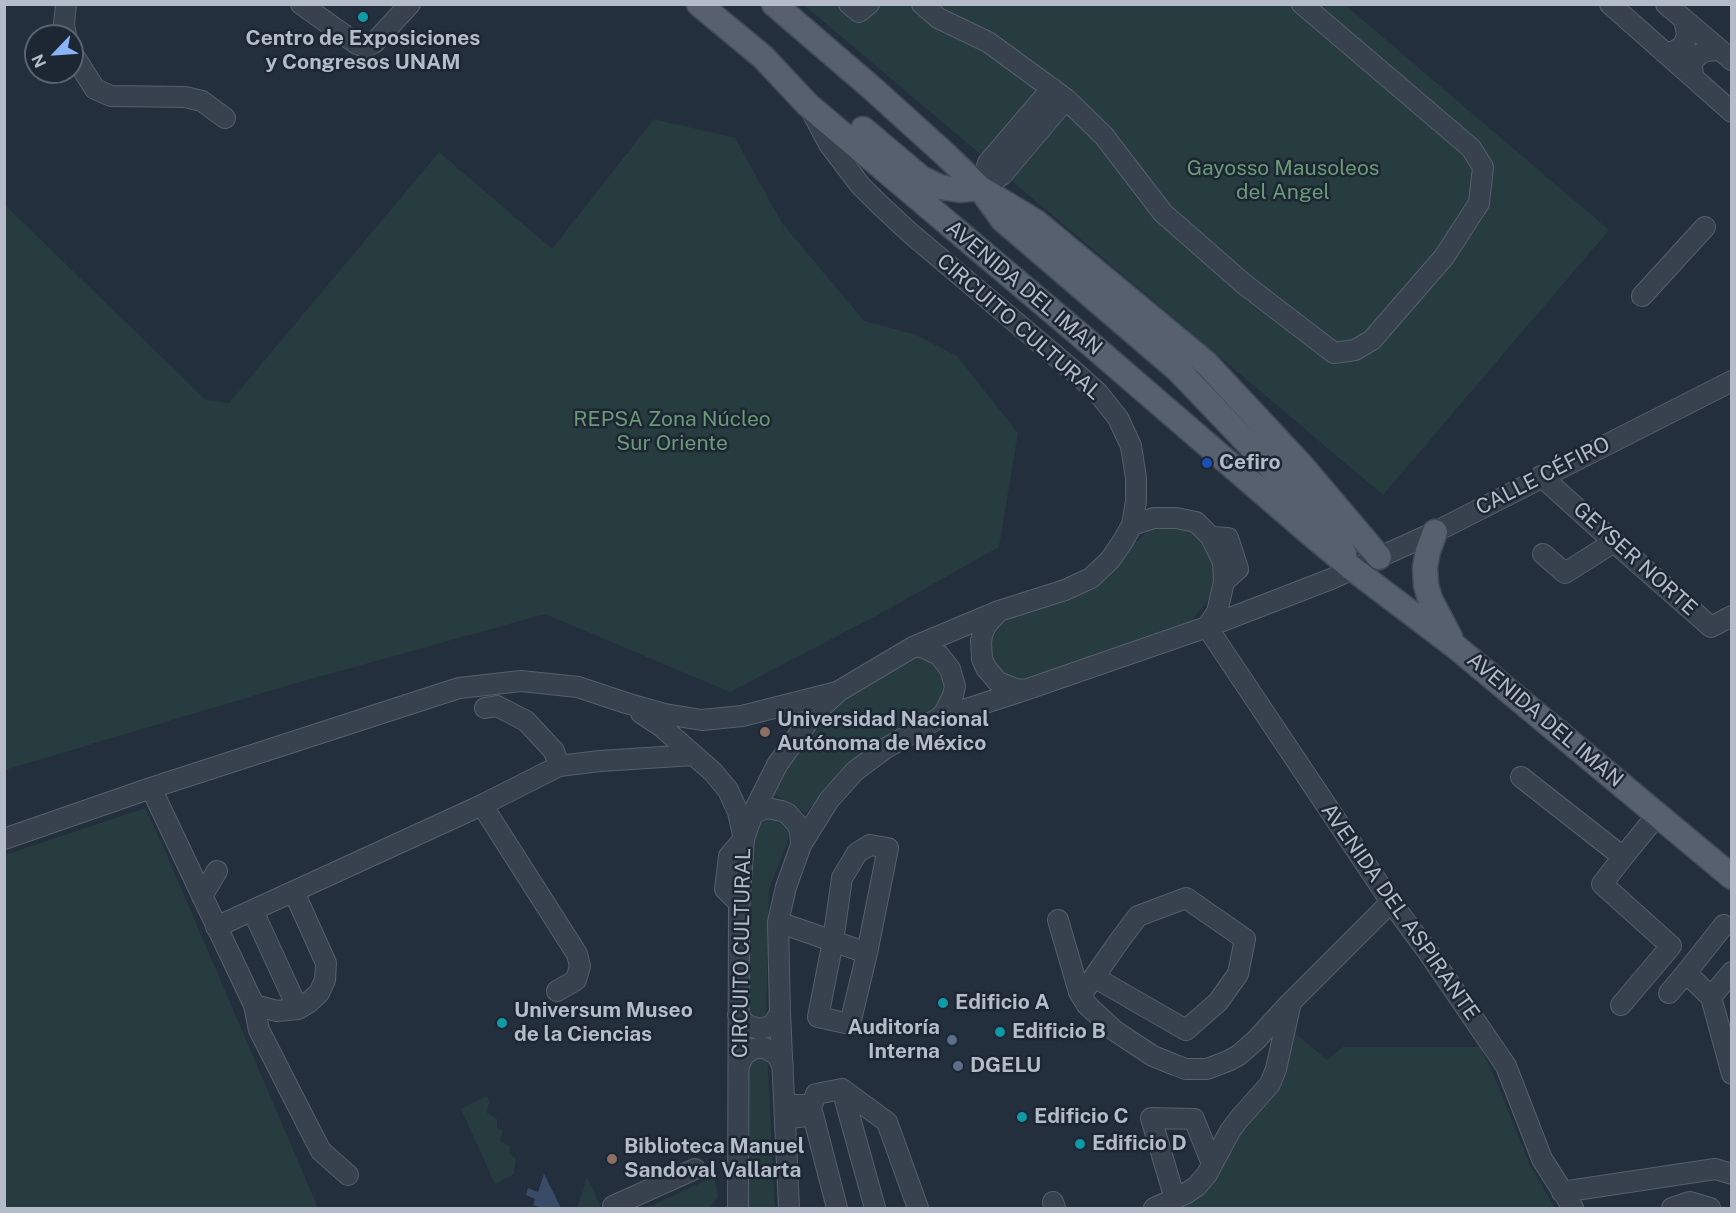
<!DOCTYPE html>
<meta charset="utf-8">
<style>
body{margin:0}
#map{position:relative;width:1736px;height:1213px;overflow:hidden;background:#242f3e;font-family:"Public Sans",sans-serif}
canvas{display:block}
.frame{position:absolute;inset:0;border:6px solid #b4bcc9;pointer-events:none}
.north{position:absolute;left:24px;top:24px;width:60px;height:60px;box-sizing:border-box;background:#1d2633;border:2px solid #59626f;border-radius:50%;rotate:245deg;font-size:16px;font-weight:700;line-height:24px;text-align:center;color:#b4bcc9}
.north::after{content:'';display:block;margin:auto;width:21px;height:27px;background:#8ab4f8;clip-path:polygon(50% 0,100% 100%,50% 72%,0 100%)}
</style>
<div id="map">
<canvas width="1736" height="1213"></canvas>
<div class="frame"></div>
<div class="north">N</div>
</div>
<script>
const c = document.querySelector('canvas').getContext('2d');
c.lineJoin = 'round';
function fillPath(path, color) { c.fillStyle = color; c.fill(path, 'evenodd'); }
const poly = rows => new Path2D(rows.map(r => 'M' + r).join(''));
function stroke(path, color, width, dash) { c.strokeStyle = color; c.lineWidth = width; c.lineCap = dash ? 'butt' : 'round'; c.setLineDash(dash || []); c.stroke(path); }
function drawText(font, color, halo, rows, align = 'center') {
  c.font = font + ' "Public Sans",sans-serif'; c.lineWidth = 5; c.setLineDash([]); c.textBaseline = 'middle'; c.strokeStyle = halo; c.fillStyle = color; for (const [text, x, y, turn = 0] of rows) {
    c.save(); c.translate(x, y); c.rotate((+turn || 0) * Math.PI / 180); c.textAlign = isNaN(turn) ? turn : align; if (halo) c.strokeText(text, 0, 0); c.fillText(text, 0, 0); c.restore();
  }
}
fillPath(poly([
 [804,5,1345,5,1609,230,1383,495],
 [654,119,735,138,782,223,864,321,914,334,957,356,1018,433,999,547,885,611,730,692,545,614,286,686,5,770,5,205,206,400,229,403,439,152,552,249],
 [1155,524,1178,526,1197,534,1213,558,1219,576,1213,594,1187,626,1028,680,997,674,989,648,993,626,1032,608,1097,586,1133,545],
 [910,657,927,657,939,666,945,681,941,705,836,781,805,813,773,793,784,769,818,723,838,702],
 [145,808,163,846,318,1208,5,1208,5,855],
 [758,818,778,818,790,827,787,843,769,889,766,1017,751,1022,742,1014,747,909],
 [1292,1031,1327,1060,1343,1047,1480,1047,1495,1078,1530,1165,1555,1208,1164,1208,1188,1198],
 [767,1054,775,1208,745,1208,744,1061],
 [487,1096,489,1102,487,1113,497,1119,497,1127,503,1131,500,1141,510,1146,509,1154,516,1158,514,1174,495,1184,461,1109],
 [708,1169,713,1172,718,1197,709,1208,646,1208,705,1181],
 [587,1177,601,1208,577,1208]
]), '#263c3f');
fillPath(poly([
 [544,1174,561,1208,542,1208,533,1205,535,1199,526,1195,528,1188,538,1192]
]), '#394c67');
const minor = poly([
 [66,4,64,24,66,36],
 [301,4,357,44,365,47,374,43,410,4],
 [849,4,859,12,869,4],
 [922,4,938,18,988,42,1066,99,1104,136,1163,213,1244,284,1334,353,1355,350,1372,340,1444,257,1479,203,1483,167,1471,148,1302,4],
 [1610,4,1732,112],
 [1666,4,1732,60],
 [72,53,95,89,111,96,185,97,202,101,225,118],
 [1665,53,1675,51,1681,47,1685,42,1687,34,1684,20],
 [1693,77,1692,65,1694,59,1700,54,1706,51,1719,50],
 [980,188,988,163,1052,88],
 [980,188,1002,175,1066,99],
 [1642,296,1705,227],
 [1541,476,1614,542,1711,627,1732,616],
 [1132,525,1154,518,1176,518,1196,522,1211,537,1223,562,1224,582,1217,612,1207,627],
 [1211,537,1228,538,1238,569,1224,582],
 [1543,554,1565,573,1614,542],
 [997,613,987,624,983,632,981,641,982,659,986,668,998,682,1016,689,1025,690],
 [1207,627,1391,902,1428,952,1506,1066,1542,1159,1573,1208],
 [913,647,922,647,939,655,950,669,955,686,953,695,945,712,939,718],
 [485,708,497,706,526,721,554,751,559,766],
 [641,713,662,727,713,772,728,790,738,812,744,839,729,856,725,889,739,903],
 [1521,777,1623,857,1658,814],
 [151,788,254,1005,259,1030,309,1128,321,1151,348,1175],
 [482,805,577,954,580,966,576,980,557,991],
 [753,813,767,808,782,811,788,814,797,824,800,831,801,845],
 [4,839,151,788,459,688,521,681,578,687,626,703,665,714,702,720,742,716,837,692],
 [870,845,888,848,867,953,850,1024,818,1017,833,941,842,878,857,853,870,845],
 [202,896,217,871],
 [253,911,298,1009],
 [1058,920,1079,992,1087,1005,1115,1031,1153,1056,1175,1065,1186,1069,1207,1069,1228,1061,1239,1055,1256,1040,1289,1004],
 [778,922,867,953],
 [216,927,482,805,559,766,600,761,694,755],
 [1732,972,1711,997,1732,1074],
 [1669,993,1686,973],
 [1081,995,1094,977,1120,940,1138,916,1186,898,1245,939,1238,974,1218,1002,1186,1030,1094,977],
 [1711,997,1686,973,1724,925],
 [254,1005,277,1011,298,1009,308,1003,319,993,325,980,326,963,294,892],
 [1621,1005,1671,946,1602,884,1623,857],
 [738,1015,747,1025,759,1029,770,1026,774,1023,780,1013],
 [739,1065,744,1055,753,1049,759,1048,765,1048,777,1055,783,1067],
 [842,1089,875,1208],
 [785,1105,812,1105,816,1094,842,1089,887,1122,918,1208],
 [791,1118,813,1115,837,1208],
 [1562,1192,1715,1169,1732,1174],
 [1175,1199,1151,1118,1194,1119,1212,1164],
 [1053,1202,1055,1208],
 [615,1208,613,1206,695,1169],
 [738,1208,739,910,744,839,753,813,777,765,812,716,839,691,913,647,999,611,1065,590,1091,578,1110,560,1123,541,1132,525,1136,501,1136,478,1131,446,1118,418,1098,393,1077,374,909,232,879,204,860,185,829,144,812,112],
 [789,1208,780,1013,778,922,786,887,801,845,829,800,855,771,886,748,939,718,1025,690,1207,627,1331,579,1435,532,1732,381],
 [1154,1208,1185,1194,1197,1186,1207,1174,1230,1131,1239,1119,1270,1084,1276,1069,1291,1002,1391,902],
 [1672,1208,1690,1202,1710,1208]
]);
const major = poly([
 [699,4,763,57,808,105,1079,334,1312,535,1353,569,1456,647,1732,877],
 [774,4,873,89,947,156,980,188,1003,220,1178,370,1327,526,1344,554],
 [863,129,921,178,940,187,960,190,980,188,1036,222,1206,363,1302,466,1379,557],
 [1435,532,1428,551,1425,567,1426,585,1430,599,1450,637]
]);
stroke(minor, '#565f6c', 22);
stroke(major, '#414a57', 27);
stroke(minor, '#38414e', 20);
stroke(major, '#56606e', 24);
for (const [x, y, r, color] of [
 [363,17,6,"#0f9aa8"],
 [1207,463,6,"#1a4fb4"],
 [765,732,6,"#8d6e63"],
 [943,1003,6,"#0f9aa8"],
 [502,1023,6,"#0f9aa8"],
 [1000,1032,6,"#0f9aa8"],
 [952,1040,6,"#5c6f8a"],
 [958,1066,6,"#5c6f8a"],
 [1022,1117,6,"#0f9aa8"],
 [1080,1144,6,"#0f9aa8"],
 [612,1159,6,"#8d6e63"]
]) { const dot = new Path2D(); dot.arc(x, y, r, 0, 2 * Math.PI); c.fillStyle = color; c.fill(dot); stroke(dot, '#1d2633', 2); }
drawText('bold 21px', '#b4bcc9', '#1d2633', [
 ["Centro de Exposiciones",363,39,"center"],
 ["y Congresos UNAM",363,63,"center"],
 ["Cefiro",1219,463],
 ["Universidad Nacional",777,720],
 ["Autónoma de México",777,744],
 ["Edificio A",955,1003],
 ["Universum Museo",514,1011],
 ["de la Ciencias",514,1035],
 ["Auditoría",940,1028,"right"],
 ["Interna",940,1052,"right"],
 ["Edificio B",1012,1032],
 ["DGELU",970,1066],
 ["Edificio C",1034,1117],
 ["Edificio D",1092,1144],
 ["Biblioteca Manuel",624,1147],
 ["Sandoval Vallarta",624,1171]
], 'left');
drawText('21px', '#6b9a76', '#1d2633', [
 ["Gayosso Mausoleos",1283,169],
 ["del Angel",1283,193],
 ["REPSA Zona Núcleo",672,420],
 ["Sur Oriente",672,444]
]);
drawText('21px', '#b4bcc9', '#1d2633', [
 ["AVENIDA DEL IMAN",1024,288,40],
 ["CIRCUITO CULTURAL",1019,327,41],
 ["CALLE CÉFIRO",1543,476,-27],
 ["GEYSER NORTE",1635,559,42],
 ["AVENIDA DEL IMAN",1545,720,40],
 ["AVENIDA DEL ASPIRANTE",1400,912,55],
 ["CIRCUITO CULTURAL",742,953,-89]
]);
</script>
